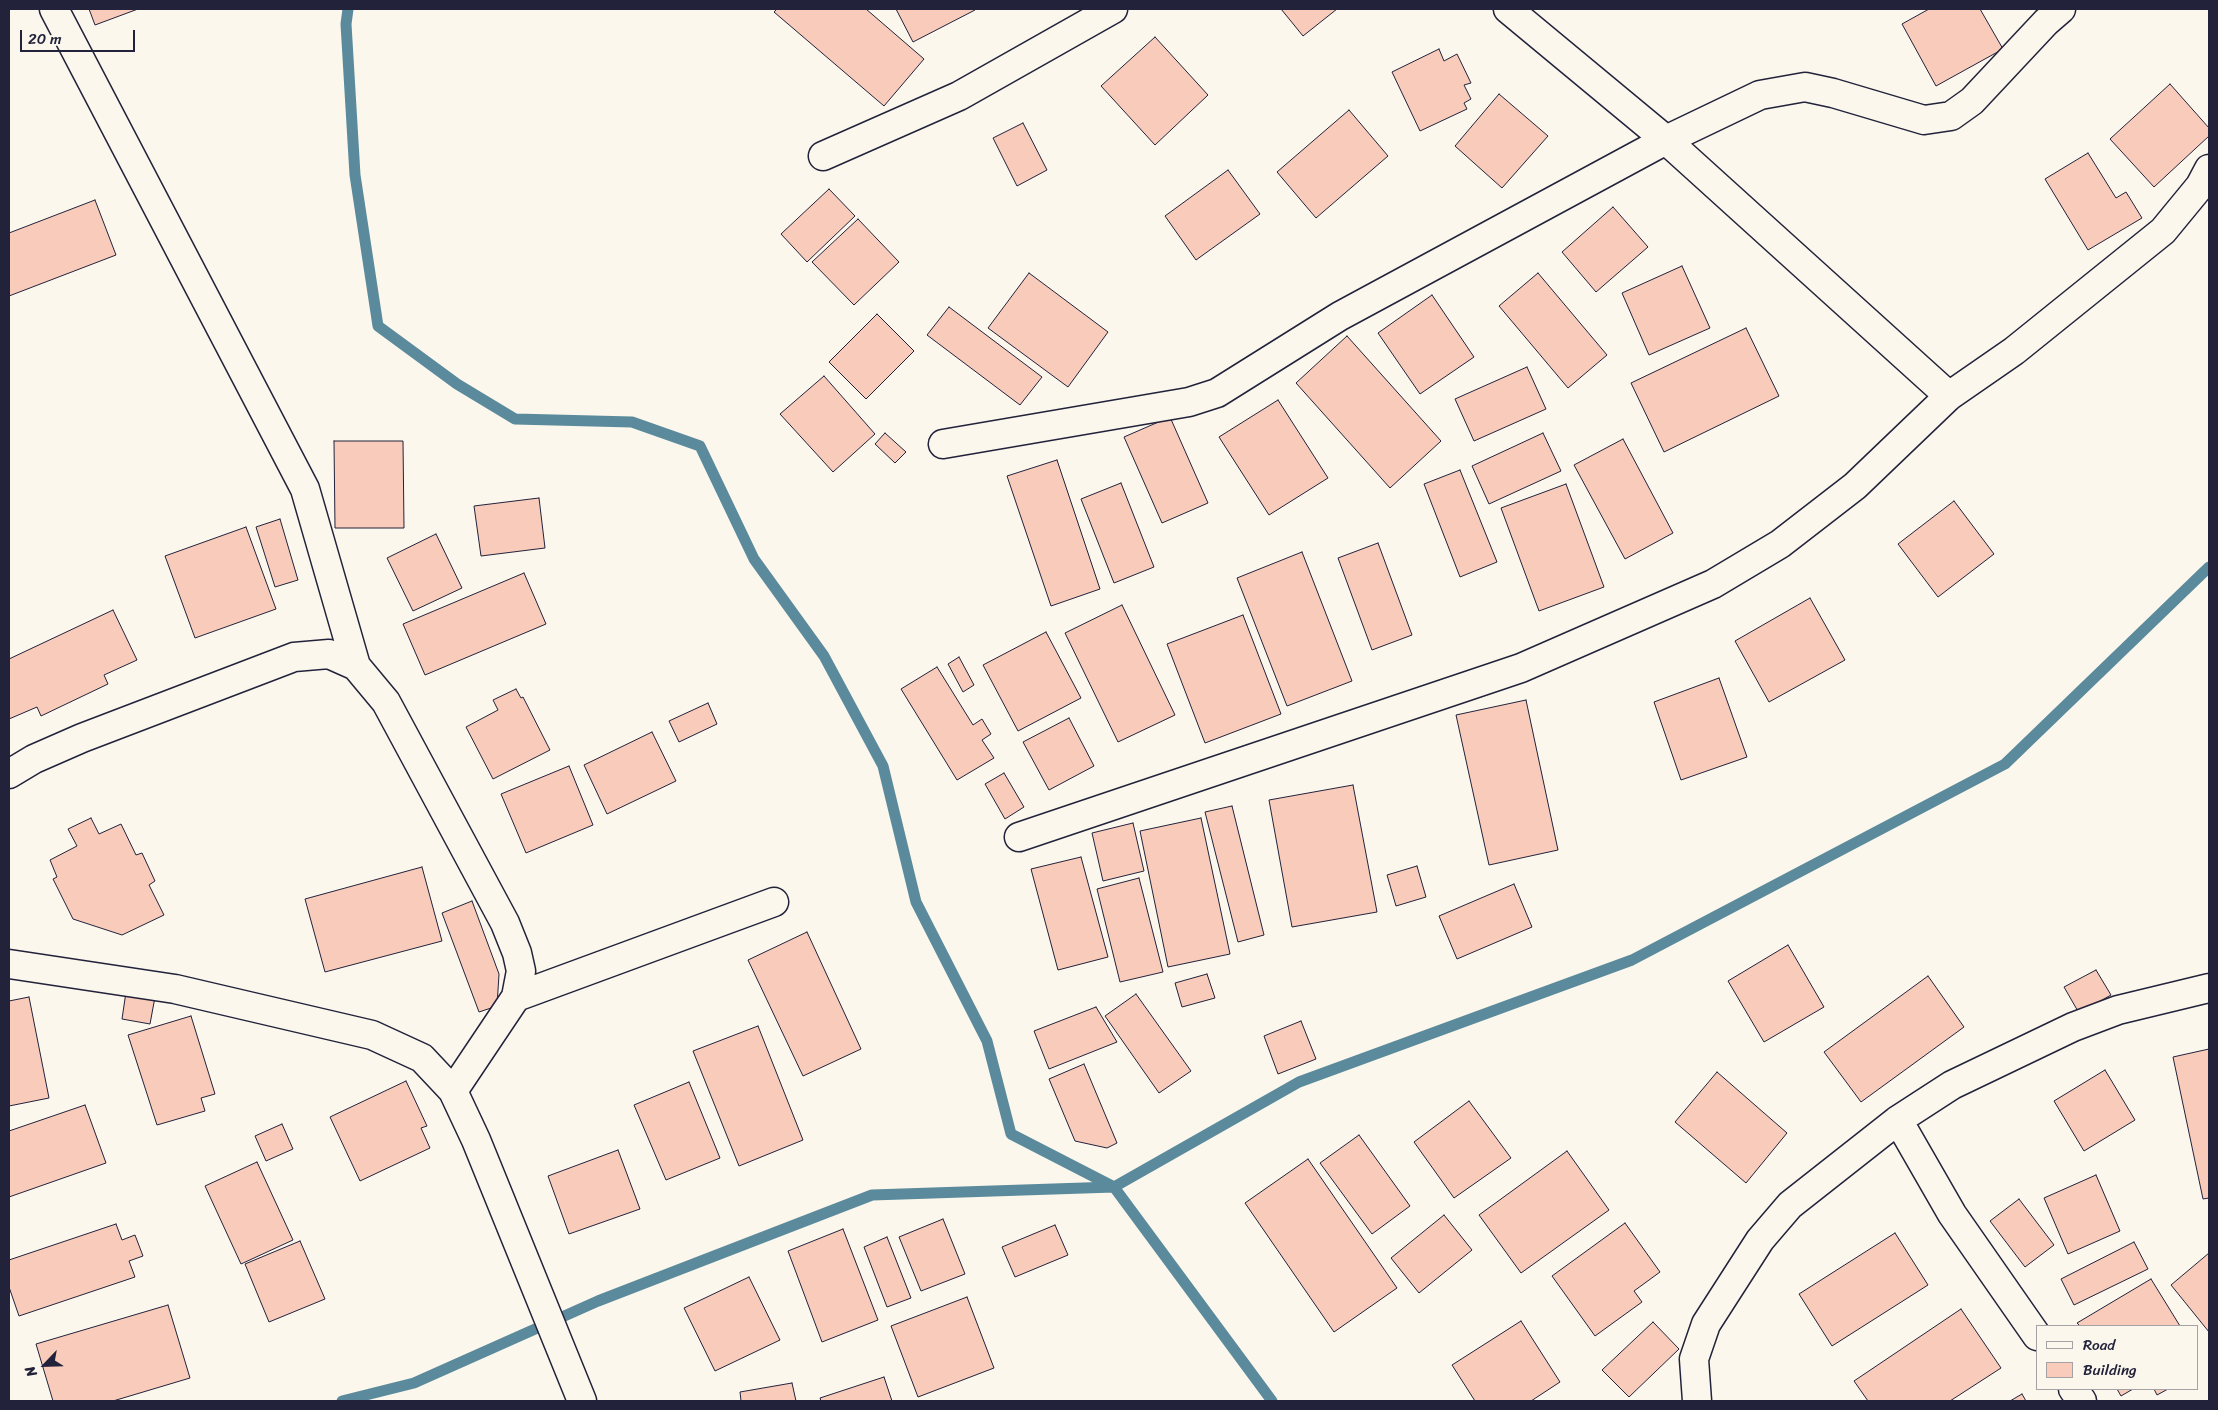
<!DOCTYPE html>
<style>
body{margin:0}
#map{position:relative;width:2218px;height:1410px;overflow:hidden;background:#fbf7ec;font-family:Sriracha,sans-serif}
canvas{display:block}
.frame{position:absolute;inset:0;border:10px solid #22223b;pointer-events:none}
.legend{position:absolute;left:2036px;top:1325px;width:162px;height:65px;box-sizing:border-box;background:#fbf7ec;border:1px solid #a4a2a5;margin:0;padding:6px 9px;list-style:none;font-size:15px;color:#22223b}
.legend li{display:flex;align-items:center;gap:10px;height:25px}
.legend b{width:25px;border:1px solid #a4a2a5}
.north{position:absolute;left:20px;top:1340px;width:50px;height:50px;-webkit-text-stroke:4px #fbf7ec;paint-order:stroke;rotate:246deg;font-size:14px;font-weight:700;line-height:20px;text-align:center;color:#22223b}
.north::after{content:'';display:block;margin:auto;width:18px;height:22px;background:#22223b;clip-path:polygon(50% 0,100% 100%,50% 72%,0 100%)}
.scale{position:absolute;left:20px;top:30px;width:115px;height:22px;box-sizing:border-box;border:2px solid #22223b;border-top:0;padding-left:6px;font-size:15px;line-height:18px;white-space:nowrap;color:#22223b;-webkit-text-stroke:4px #fbf7ec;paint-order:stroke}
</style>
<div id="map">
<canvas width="2218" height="1410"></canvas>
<div class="frame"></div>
<ul class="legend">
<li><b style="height:6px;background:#fbf7ec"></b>Road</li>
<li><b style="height:14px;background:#f8cbbb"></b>Building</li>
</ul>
<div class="north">N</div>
<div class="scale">20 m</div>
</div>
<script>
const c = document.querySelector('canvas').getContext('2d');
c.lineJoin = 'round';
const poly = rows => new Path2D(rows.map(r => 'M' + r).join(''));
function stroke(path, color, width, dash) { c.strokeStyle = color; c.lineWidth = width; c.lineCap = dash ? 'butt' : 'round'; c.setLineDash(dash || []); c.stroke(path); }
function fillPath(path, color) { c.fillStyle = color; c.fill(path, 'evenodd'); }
stroke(poly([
 [348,9,346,24,355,175,378,326,457,384,515,419,632,422,700,446,754,559,824,656,883,766,916,902,987,1041,1011,1134,1114,1187,1272,1401],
 [342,1401,414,1383,598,1301,872,1195,1114,1187,1299,1082,1632,960,2005,764,2209,567]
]), '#5a8a9b', 11);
const building = poly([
 [89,9,138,9,95,25,89,9],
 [777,9,866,9,924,59,884,106,774,12,777,9],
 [896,9,974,9,975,10,913,42,896,9],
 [1281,9,1337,9,1303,36,1281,9],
 [1929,9,1980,9,2003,49,1936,86,1902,24,1929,9],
 [1155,37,1208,95,1155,145,1101,86,1155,37],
 [1439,49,1444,61,1457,54,1471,83,1464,85,1471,99,1464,103,1467,109,1420,131,1392,72,1439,49],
 [2170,84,2209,128,2209,136,2154,187,2110,139,2170,84],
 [1499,94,1548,136,1502,188,1455,146,1499,94],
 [1349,110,1388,156,1316,218,1277,172,1349,110],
 [1023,123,1047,170,1017,186,993,138,1023,123],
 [2088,153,2116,198,2126,192,2142,218,2088,250,2045,179,2088,153],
 [1228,170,1260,214,1196,260,1165,216,1228,170],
 [829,189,855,216,807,262,781,234,829,189],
 [95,200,116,255,9,296,9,233,95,200],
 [1613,207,1648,247,1596,292,1562,252,1613,207],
 [858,219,899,262,854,305,812,262,858,219],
 [1682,266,1710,328,1649,355,1622,293,1682,266],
 [1029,273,1108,332,1068,387,988,328,1029,273],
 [1538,273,1607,355,1568,388,1499,306,1538,273],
 [1432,295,1474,357,1420,394,1378,333,1432,295],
 [949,307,1042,377,1020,405,927,335,949,307],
 [877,314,914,351,866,399,829,362,877,314],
 [1746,328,1779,396,1664,452,1631,383,1746,328],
 [1347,336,1441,441,1390,488,1296,383,1347,336],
 [1527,367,1546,409,1474,441,1455,399,1527,367],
 [824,376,875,434,833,472,780,414,824,376],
 [1278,400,1328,478,1269,515,1219,437,1278,400],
 [1170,417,1208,503,1162,523,1124,437,1170,417],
 [885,433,906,452,895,463,875,444,885,433],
 [1543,433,1561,471,1489,504,1472,466,1543,433],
 [1623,439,1673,533,1625,559,1574,465,1623,439],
 [334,441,403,441,404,528,335,528,334,441],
 [1057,460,1100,589,1051,606,1007,476,1057,460],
 [1460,470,1497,562,1460,577,1424,484,1460,470],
 [1121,483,1154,567,1114,583,1081,499,1121,483],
 [1566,484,1604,587,1539,611,1501,508,1566,484],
 [539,498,545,548,481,556,474,506,539,498],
 [1954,501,1994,554,1938,597,1898,544,1954,501],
 [280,519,298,580,275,587,256,527,280,519],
 [246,527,276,609,195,638,165,556,246,527],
 [436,534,462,588,413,611,387,558,436,534],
 [1378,543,1412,635,1372,650,1338,558,1378,543],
 [1302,552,1352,681,1287,706,1237,578,1302,552],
 [524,573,546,624,425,675,403,624,524,573],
 [1810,598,1845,660,1769,702,1735,641,1810,598],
 [1122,605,1175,715,1118,742,1065,633,1122,605],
 [113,610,137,660,104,675,108,684,41,716,37,707,9,719,9,659,113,610],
 [1243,615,1281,714,1205,743,1167,644,1243,615],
 [1046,632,1081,698,1018,731,983,665,1046,632],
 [959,657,974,685,963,692,948,664,959,657],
 [937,667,973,725,982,719,991,734,982,740,994,758,957,780,901,689,937,667],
 [1719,678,1747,757,1681,780,1654,702,1719,678],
 [516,689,521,698,523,697,550,750,493,779,466,727,498,710,493,700,516,689],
 [1526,700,1558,850,1489,865,1456,715,1526,700],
 [708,703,717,724,679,742,669,721,708,703],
 [1069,718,1094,766,1049,790,1023,742,1069,718],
 [652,732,676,781,607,814,584,765,652,732],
 [569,766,593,825,526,853,501,794,569,766],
 [1004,773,1024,807,1005,819,985,784,1004,773],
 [1353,785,1377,912,1292,927,1269,800,1353,785],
 [1232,806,1264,935,1238,942,1205,812,1232,806],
 [91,818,99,834,121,824,136,855,142,853,155,881,149,885,164,915,122,935,73,919,53,879,57,877,50,860,77,846,68,829,91,818],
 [1201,818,1230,954,1168,967,1140,831,1201,818],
 [1133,823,1144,871,1103,881,1092,833,1133,823],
 [1081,857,1108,957,1058,970,1031,869,1081,857],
 [1417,866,1426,897,1396,906,1387,875,1417,866],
 [422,867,442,941,325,972,305,899,422,867],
 [1139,878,1163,972,1120,982,1097,889,1139,878],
 [1514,884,1532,927,1457,959,1439,916,1514,884],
 [472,901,499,974,497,1006,479,1012,442,913,472,901],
 [807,932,861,1049,803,1076,748,960,807,932],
 [1788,945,1824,1007,1764,1042,1728,981,1788,945],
 [2096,970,2111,995,2079,1013,2064,987,2096,970],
 [1207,974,1215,998,1182,1007,1175,983,1207,974],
 [1928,976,1964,1027,1861,1102,1824,1052,1928,976],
 [126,992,155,997,150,1024,122,1019,126,992],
 [1136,994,1191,1071,1159,1093,1105,1016,1136,994],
 [29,997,49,1098,9,1106,9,1001,29,997],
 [1096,1007,1117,1042,1049,1069,1034,1031,1096,1007],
 [191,1016,215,1094,201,1098,205,1111,157,1125,128,1035,191,1016],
 [1301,1021,1316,1059,1278,1074,1264,1036,1301,1021],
 [758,1026,803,1140,739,1166,693,1051,758,1026],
 [2209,1049,2209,1198,2203,1199,2173,1057,2209,1049],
 [1084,1064,1117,1143,1107,1148,1075,1141,1049,1079,1084,1064],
 [2105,1070,2135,1120,2084,1151,2054,1101,2105,1070],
 [1717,1072,1787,1133,1746,1183,1675,1122,1717,1072],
 [406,1081,427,1126,421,1128,430,1148,360,1181,330,1117,406,1081],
 [689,1082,720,1158,666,1180,634,1105,689,1082],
 [1469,1101,1511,1158,1454,1198,1414,1142,1469,1101],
 [85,1105,106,1163,9,1197,9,1131,85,1105],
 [282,1124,293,1149,266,1161,255,1136,282,1124],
 [1359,1135,1410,1206,1372,1234,1320,1163,1359,1135],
 [618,1150,640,1209,569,1234,548,1176,618,1150],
 [1567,1151,1609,1210,1521,1273,1479,1215,1567,1151],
 [1308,1159,1397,1288,1334,1332,1245,1203,1308,1159],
 [257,1162,293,1240,241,1264,205,1186,257,1162],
 [2096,1175,2120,1231,2068,1254,2044,1198,2096,1175],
 [2019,1199,2054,1245,2025,1267,1990,1221,2019,1199],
 [1444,1215,1472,1250,1419,1293,1391,1258,1444,1215],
 [943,1219,965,1274,921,1291,899,1237,943,1219],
 [1625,1223,1660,1272,1634,1291,1642,1302,1595,1336,1552,1276,1625,1223],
 [116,1224,122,1240,135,1235,143,1256,129,1261,135,1277,19,1316,9,1287,9,1260,116,1224],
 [1055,1225,1068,1255,1015,1277,1002,1247,1055,1225],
 [843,1229,878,1320,822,1342,788,1251,843,1229],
 [1895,1233,1928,1285,1832,1346,1799,1294,1895,1233],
 [887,1237,911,1298,887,1307,864,1247,887,1237],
 [300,1241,325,1299,269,1322,245,1264,300,1241],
 [2134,1242,2148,1269,2074,1305,2061,1279,2134,1242],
 [2209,1253,2209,1332,2171,1285,2209,1253],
 [749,1277,780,1340,715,1371,684,1308,749,1277],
 [2151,1279,2180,1326,2080,1326,2077,1323,2151,1279],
 [967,1297,994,1368,918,1397,891,1326,967,1297],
 [168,1305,190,1378,113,1401,53,1401,36,1344,168,1305],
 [1961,1309,2001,1368,1950,1401,1868,1401,1854,1381,1961,1309],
 [1521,1321,1560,1382,1531,1401,1475,1401,1452,1365,1521,1321],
 [1653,1322,1679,1349,1629,1397,1602,1370,1653,1322],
 [884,1377,892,1401,821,1401,820,1398,884,1377],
 [792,1383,796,1401,741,1401,740,1392,792,1383],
 [2117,1389,2133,1389,2121,1396,2117,1389],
 [2154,1389,2168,1389,2157,1395,2154,1389],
 [2022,1394,2026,1401,2010,1401,2022,1394]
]);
fillPath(building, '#f8cbbb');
stroke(building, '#22223b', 1);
const street = poly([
 [54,9,305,489,356,666,386,702,505,923,517,953,521,971,516,997,453,1091],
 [1508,9,1666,140,1949,396],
 [823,156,959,96,1113,9],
 [943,444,1189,402,1217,393,1340,316,1666,140,1760,95,1805,87,1833,93,1924,120,1951,116,1972,101,2046,22,2061,9],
 [9,774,34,759,82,738,294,657,329,654,356,666],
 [1019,837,1521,668,1713,584,1780,544,1855,486,1949,396,2014,351,2163,231,2200,186,2209,169],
 [9,964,175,989,372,1035,422,1058,453,1091,476,1140,582,1401],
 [516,997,774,902],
 [1898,1120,1952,1214,2037,1336],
 [2073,1389,2082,1401],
 [1697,1401,1694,1359,1706,1324,1760,1240,1790,1205,1898,1120,1952,1085,2073,1027,2118,1010,2209,988]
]);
stroke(street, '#22223b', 31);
stroke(street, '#fbf7ec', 28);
</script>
